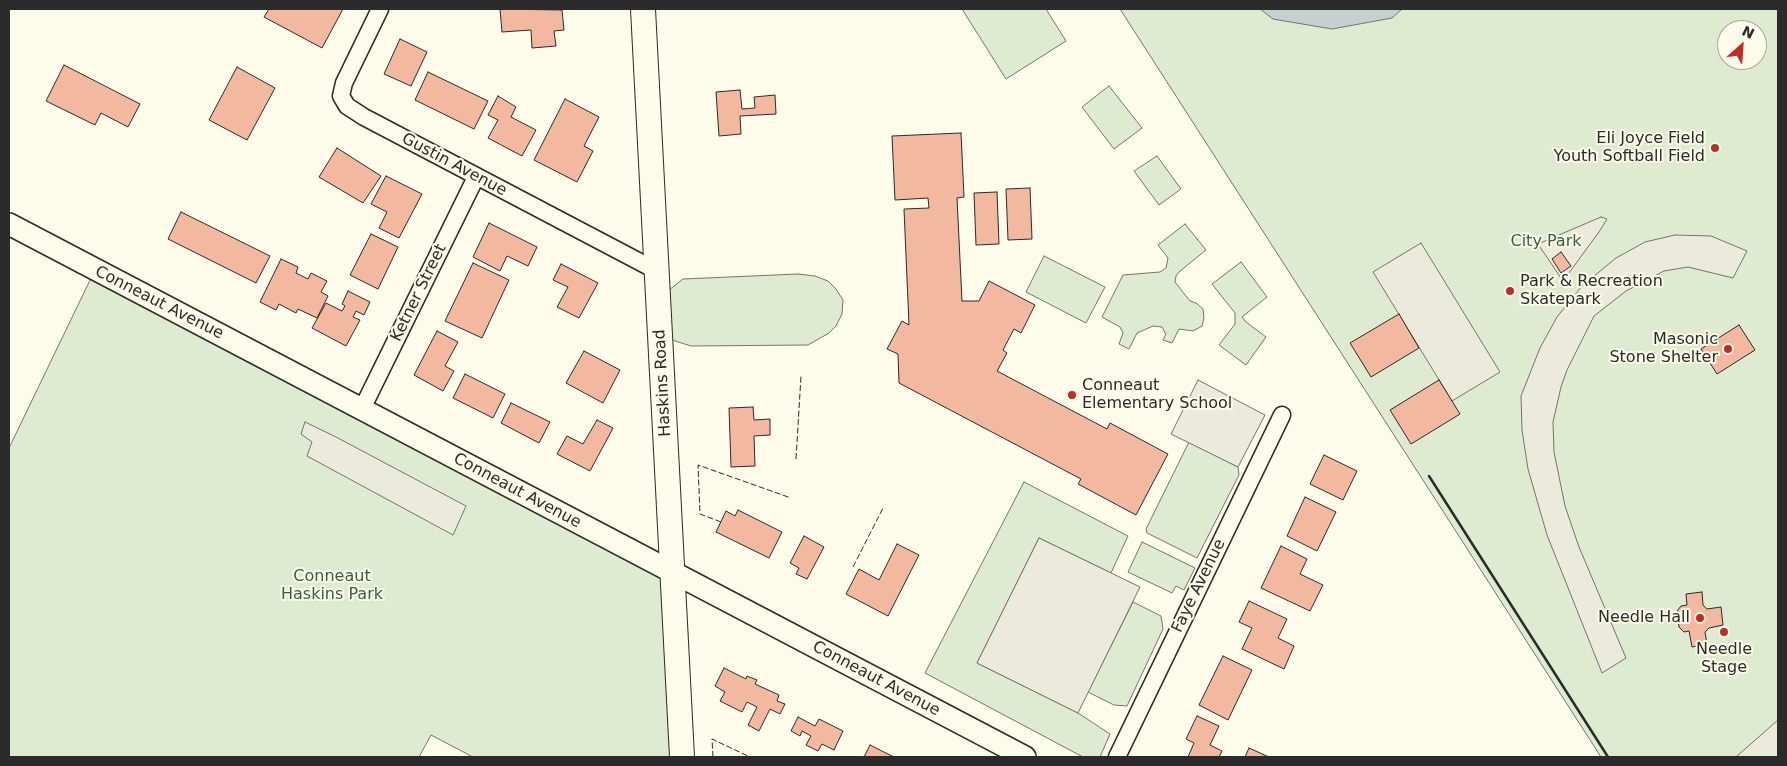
<!DOCTYPE html>
<style>
body{margin:0}
#map{position:relative;width:1787px;height:766px;overflow:hidden;background:#fdfbea;font-family:"DejaVu Sans",sans-serif}
canvas{display:block}
.frame{position:absolute;inset:0;border:10px solid #2b2b2b;pointer-events:none}
.north{position:absolute;left:1717px;top:20px;width:50px;height:50px;box-sizing:border-box;background:#fdfbea;border:1px solid #a9a89e;border-radius:50%;rotate:26deg;font-size:14px;font-weight:700;line-height:20px;text-align:center;color:#2b2b2b}
.north::after{content:'';display:block;margin:auto;width:18px;height:22px;background:#c62828;clip-path:polygon(50% 0,100% 100%,50% 72%,0 100%)}
</style>
<div id="map">
<canvas width="1787" height="766"></canvas>
<div class="frame"></div>
<div class="north">N</div>
</div>
<script>
const c = document.querySelector('canvas').getContext('2d');
c.lineJoin = 'round';
function fillPath(path, color) { c.fillStyle = color; c.fill(path, 'evenodd'); }
const poly = rows => new Path2D(rows.map(r => 'M' + r).join(''));
function stroke(path, color, width, dash) { c.strokeStyle = color; c.lineWidth = width; c.lineCap = dash ? 'butt' : 'round'; c.setLineDash(dash || []); c.stroke(path); }
function drawText(font, color, halo, rows, align = 'center') {
  c.font = font + ' "DejaVu Sans",sans-serif'; c.lineWidth = 4; c.setLineDash([]); c.textBaseline = 'middle'; c.strokeStyle = halo; c.fillStyle = color; for (const [text, x, y, turn = 0] of rows) {
    c.save(); c.translate(x, y); c.rotate((+turn || 0) * Math.PI / 180); c.textAlign = isNaN(turn) ? turn : align; if (halo) c.strokeText(text, 0, 0); c.fillText(text, 0, 0); c.restore();
  }
}
const green = poly([
 [962,9,1046,9,1066,41,1006,79,962,9],
 [1120,9,1778,9,1778,757,1601,757,1120,9],
 [1727,30,1757,30,1757,60,1727,60,1727,30],
 [1109,86,1142,128,1114,149,1082,107,1109,86],
 [1157,156,1181,189,1159,205,1134,171,1157,156],
 [1185,224,1206,250,1179,272,1176,276,1175,282,1190,301,1196,303,1203,309,1204,318,1202,326,1193,331,1179,329,1172,343,1163,340,1166,334,1162,327,1153,326,1137,333,1129,349,1119,344,1123,333,1120,327,1102,317,1123,275,1160,272,1166,268,1168,258,1158,245,1185,224],
 [1044,256,1105,287,1086,323,1026,292,1044,256],
 [1241,262,1267,297,1242,317,1246,322,1266,337,1246,365,1219,345,1235,324,1235,313,1212,284,1241,262],
 [798,274,815,276,828,281,836,289,843,300,842,314,836,326,829,333,808,345,691,346,672,340,669,290,683,279,798,274],
 [92,276,250,363,256,353,672,573,682,757,473,757,431,735,419,757,9,757,9,448,92,276],
 [1189,442,1238,467,1239,475,1197,558,1147,533,1146,529,1189,442],
 [1024,482,1128,536,1111,573,1039,538,977,663,1078,713,1110,734,1100,757,1083,757,925,673,1024,482],
 [1142,542,1195,568,1184,590,1176,586,1172,593,1128,572,1142,542],
 [1133,602,1161,616,1163,629,1127,706,1114,705,1088,692,1133,602]
]);
fillPath(green, '#deebd1');
stroke(green, '#74746e', 1);
const parking = poly([
 [1601,217,1607,219,1599,232,1563,281,1538,244,1601,217],
 [1675,235,1711,236,1747,251,1733,278,1688,267,1664,271,1626,291,1594,316,1567,370,1561,387,1553,422,1554,452,1565,506,1579,547,1626,658,1602,673,1547,535,1528,469,1522,430,1521,396,1540,348,1557,317,1582,286,1616,258,1645,242,1675,235],
 [1421,243,1500,372,1452,401,1373,272,1421,243],
 [1198,380,1265,415,1238,467,1171,434,1198,380],
 [305,422,336,437,466,506,453,535,307,456,312,442,301,434,305,422],
 [1039,538,1140,587,1078,713,977,663,1039,538],
 [1778,720,1778,757,1737,757,1737,756,1778,720]
]);
fillPath(parking, '#eceadb');
stroke(parking, '#74746e', 1);
const water = poly([
 [1260,9,1402,9,1392,18,1332,29,1273,19,1260,9]
]);
fillPath(water, '#c7d0d0');
stroke(water, '#74746e', 1);
const building = poly([
 [269,9,343,9,322,48,264,17,269,9],
 [500,9,562,10,564,30,554,31,556,46,532,48,531,30,502,32,500,9],
 [400,39,427,52,411,86,384,74,400,39],
 [64,65,140,104,128,127,101,113,95,125,46,101,64,65],
 [237,67,275,88,247,140,209,120,237,67],
 [428,72,488,101,474,129,415,100,428,72],
 [740,90,742,109,755,108,754,97,775,95,776,114,740,116,741,134,719,136,716,92,740,90],
 [498,96,516,107,511,117,536,130,522,156,488,138,498,120,488,115,498,96],
 [565,99,599,117,584,146,593,151,577,182,534,160,565,99],
 [961,133,964,197,957,198,962,301,979,301,989,281,1035,305,1021,333,1014,329,1003,350,1007,353,997,371,1107,429,1110,423,1168,454,1136,515,1078,484,1081,479,899,383,898,354,887,349,902,321,909,325,904,209,929,208,928,198,895,200,892,136,961,133],
 [337,148,381,176,363,203,319,177,337,148],
 [386,176,422,194,399,238,379,228,387,212,371,204,386,176],
 [1030,188,1032,239,1008,240,1006,189,1030,188],
 [997,192,999,244,976,245,974,193,997,192],
 [181,212,270,256,256,283,168,239,181,212],
 [489,223,537,247,528,266,507,256,500,271,473,257,489,223],
 [371,234,398,247,378,289,350,275,371,234],
 [1561,252,1571,266,1561,273,1552,259,1561,252],
 [281,259,298,267,296,273,308,279,311,273,327,281,321,292,328,296,317,318,298,309,296,313,279,304,276,310,260,302,281,259],
 [473,263,509,280,482,338,445,321,473,263],
 [561,264,598,283,579,318,557,307,568,287,553,280,561,264],
 [348,291,370,302,364,315,356,311,353,317,360,320,346,346,312,328,326,303,342,311,345,306,342,304,348,291],
 [1399,314,1419,348,1371,377,1350,343,1399,314],
 [1739,325,1755,350,1717,374,1701,349,1739,325],
 [437,331,458,342,445,366,454,371,443,391,414,375,437,331],
 [584,351,620,370,603,403,566,383,584,351],
 [465,374,505,394,493,418,453,398,465,374],
 [1439,380,1460,414,1411,444,1390,410,1439,380],
 [511,403,550,422,539,443,501,423,511,403],
 [753,407,754,420,770,419,770,435,754,436,755,466,731,467,729,408,753,407],
 [597,420,613,428,590,471,557,454,567,436,583,444,597,420],
 [1324,455,1357,471,1343,500,1310,484,1324,455],
 [1305,497,1336,512,1317,551,1287,536,1305,497],
 [738,510,782,532,769,558,716,532,726,511,735,516,738,510],
 [804,536,824,547,807,579,796,574,799,568,790,563,804,536],
 [897,544,919,555,888,616,846,594,859,569,879,580,897,544],
 [1281,546,1307,559,1300,574,1323,585,1310,611,1261,588,1281,546],
 [1702,592,1703,605,1707,609,1721,607,1723,625,1709,628,1705,632,1707,644,1692,647,1689,631,1684,632,1679,627,1677,611,1681,606,1687,605,1686,594,1702,592],
 [1249,601,1287,619,1278,638,1294,646,1284,669,1242,649,1252,628,1239,622,1249,601],
 [1223,656,1252,670,1228,720,1199,705,1223,656],
 [724,668,746,679,747,676,757,680,755,684,779,695,777,701,785,704,780,714,770,709,759,731,748,725,757,707,747,702,742,712,720,701,725,692,715,686,724,668],
 [1197,716,1219,726,1210,745,1222,751,1219,757,1188,757,1194,743,1186,739,1197,716],
 [798,717,815,726,819,719,843,731,834,750,822,744,818,751,806,745,811,736,802,731,800,736,791,731,798,717],
 [870,745,894,757,864,757,870,745],
 [1249,748,1269,757,1245,757,1249,748]
]);
fillPath(building, '#f2b8a0');
stroke(building, '#2b2b2b', 1);
const minor = poly([
 [380,9,344,83,341,96,347,106,364,117,657,271],
 [362,409,476,177],
 [1117,757,1282,415]
]);
const tertiary = poly([
 [9,224,1025,757]
]);
const secondary = poly([
 [643,9,682,757]
]);
stroke(minor, '#2b2b2b', 19);
stroke(tertiary, '#2b2b2b', 24);
stroke(secondary, '#2b2b2b', 26);
stroke(minor, '#fdfbea', 16);
stroke(tertiary, '#fdfbea', 21);
stroke(secondary, '#fdfbea', 24);
stroke(poly([
 [796,459,801,376],
 [721,522,700,514,698,465,791,498],
 [853,567,883,508],
 [713,757,712,739,750,757]
]), '#2b2b2b', 1, [6, 2.5]);
stroke(poly([
 [1429,476,1608,757]
]), '#2b2b2b', 2.5);
for (const [x, y, r, color] of [
 [1715,148,5,"#c62828"],
 [1510,291,5,"#c62828"],
 [1728,349,5,"#c62828"],
 [1072,395,5,"#c62828"],
 [1700,618,5,"#c62828"],
 [1724,632,5,"#c62828"]
]) { const dot = new Path2D(); dot.arc(x, y, r, 0, 2 * Math.PI); c.fillStyle = color; c.fill(dot); stroke(dot, '#fdfbea', 2); }
drawText('16px', '#2b2b2b', '#fdfbea', [
 ["Eli Joyce Field",1705,139],
 ["Youth Softball Field",1705,157],
 ["Park & Recreation",1520,282,"left"],
 ["Skatepark",1520,300,"left"],
 ["Masonic",1718,340],
 ["Stone Shelter",1718,358],
 ["Conneaut",1082,386,"left"],
 ["Elementary School",1082,404,"left"],
 ["Needle Hall",1690,618],
 ["Needle",1724,650,"center"],
 ["Stage",1724,668,"center"]
], 'right');
drawText('16px', '#2b2b2b', '#fdfbea', [
 ["Gustin Avenue",454,165,28],
 ["Ketner Street",419,293,-64],
 ["Conneaut Avenue",159,303,27],
 ["Haskins Road",663,383,-93],
 ["Conneaut Avenue",517,491,28],
 ["Faye Avenue",1199,586,-64],
 ["Conneaut Avenue",876,679,28]
]);
drawText('16px', '#34623c', '#fdfbea', [
 ["City Park",1546,242],
 ["Conneaut",332,577],
 ["Haskins Park",332,595]
]);
</script>
